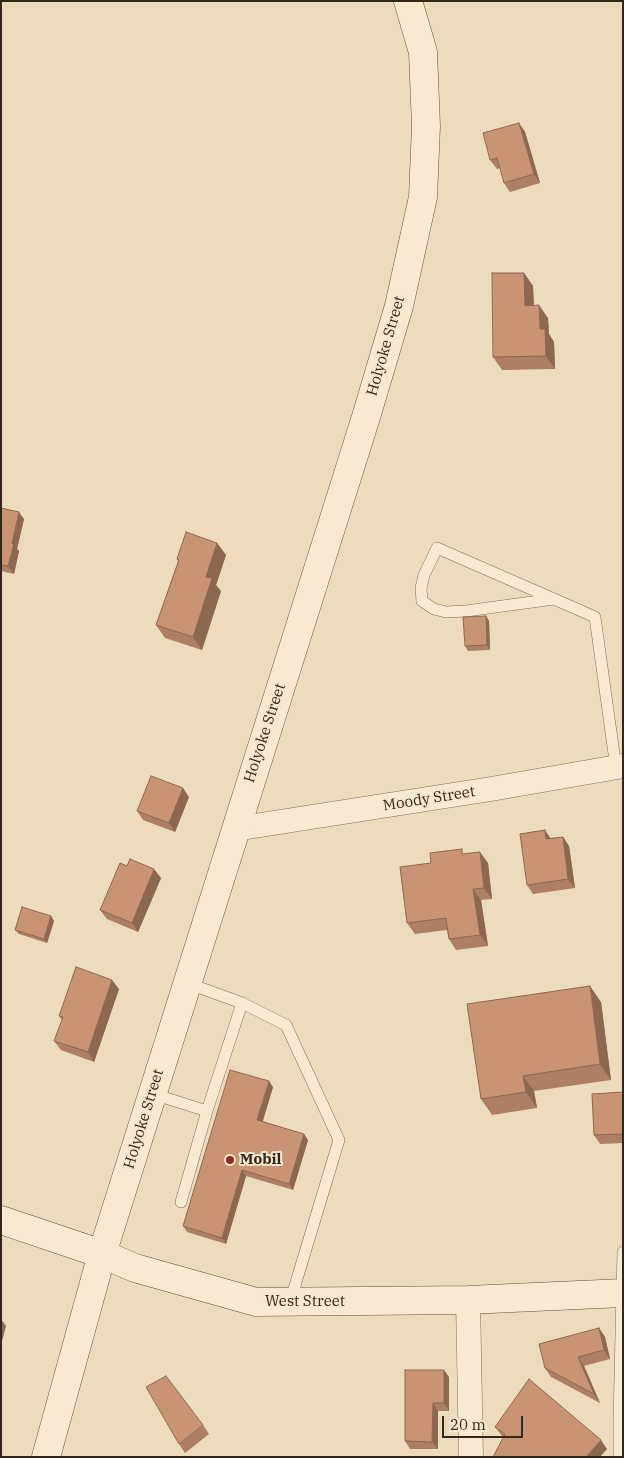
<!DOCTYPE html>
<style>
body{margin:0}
#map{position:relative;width:624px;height:1458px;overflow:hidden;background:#ecdcbd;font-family:"IBM Plex Serif",serif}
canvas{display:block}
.frame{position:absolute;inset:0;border:2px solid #33261b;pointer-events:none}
.scale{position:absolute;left:442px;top:1416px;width:81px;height:22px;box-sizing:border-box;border:2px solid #33261b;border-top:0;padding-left:6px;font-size:15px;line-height:18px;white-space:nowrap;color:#33261b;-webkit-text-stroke:4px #f4e7cc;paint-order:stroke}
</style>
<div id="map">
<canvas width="624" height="1458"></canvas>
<div class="frame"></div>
<div class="scale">20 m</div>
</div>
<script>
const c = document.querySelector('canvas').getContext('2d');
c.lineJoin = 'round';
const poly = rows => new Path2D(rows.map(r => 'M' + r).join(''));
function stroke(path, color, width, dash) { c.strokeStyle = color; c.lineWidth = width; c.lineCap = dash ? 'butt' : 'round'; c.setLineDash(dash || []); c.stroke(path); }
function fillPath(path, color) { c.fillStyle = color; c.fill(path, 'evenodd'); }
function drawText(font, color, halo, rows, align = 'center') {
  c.font = font + ' "IBM Plex Serif",serif'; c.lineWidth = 4; c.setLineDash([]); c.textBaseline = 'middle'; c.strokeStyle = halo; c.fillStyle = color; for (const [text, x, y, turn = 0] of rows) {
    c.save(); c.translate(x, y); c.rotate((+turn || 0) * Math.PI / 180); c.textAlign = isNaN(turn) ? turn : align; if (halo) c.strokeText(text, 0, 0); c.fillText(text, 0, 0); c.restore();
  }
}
const service = poly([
 [554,599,466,611,446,612,434,609,422,601,421,588,424,575,437,548,554,599,595,617,616,768],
 [187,983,242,1003,286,1025,339,1140,290,1302],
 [153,1094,207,1111,242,1003],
 [181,1202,207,1111],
 [619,1457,619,1418,623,1252]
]);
const minor = poly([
 [235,829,491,789,623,766],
 [468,1300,471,1457]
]);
const secondary = poly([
 [1,1220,102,1254,135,1268,256,1302,468,1300,623,1293],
 [46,1457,102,1254,366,417,399,306,423,197,426,126,423,52,408,1]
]);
stroke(service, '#836d57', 12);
stroke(minor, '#836d57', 25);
stroke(secondary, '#654e3a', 29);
stroke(service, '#f7ead0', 11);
stroke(minor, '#f7ead0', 24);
stroke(secondary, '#f7ead0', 28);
fillPath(poly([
 [519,123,525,132,540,183,510,192,504,183,500,168,497,169,490,160],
 [524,273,533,286,534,305,548,318,549,334,554,342,555,369,502,370,493,357],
 [1,508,24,519,17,549,19,551,14,574,1,571],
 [217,543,226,555,216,585,221,591,202,650,165,638,156,625,178,561,177,559],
 [486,616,489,621,490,650,468,651,465,646],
 [189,797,175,832,143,820,137,811],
 [563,837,569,846,575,888,533,894,527,885,551,838],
 [465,854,488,863,492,899,481,900,488,946,456,950,449,939,447,930,415,934,407,923,431,863],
 [161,878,138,932,107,919,100,910],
 [51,916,54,921,47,943,19,934,15,930],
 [119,989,94,1062,61,1050,54,1041,62,1020,59,1016],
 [601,1002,611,1080,534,1091,537,1108,492,1115,481,1099],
 [273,1087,263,1121,308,1140,293,1190,246,1176,226,1244,187,1232,183,1226],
 [623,1092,623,1143,600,1144,594,1135],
 [599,1328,605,1337,610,1359,584,1366,600,1403,551,1377,545,1368],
 [449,1377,449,1411,438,1411,438,1449,410,1449,405,1441],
 [203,1425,209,1434,185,1453,179,1444],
 [495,1427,607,1449,503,1437]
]), '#ad7f64');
fillPath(poly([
 [519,123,525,132,540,183,534,174],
 [524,273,533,286,534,318,525,306],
 [539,305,548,318,549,334,554,342,555,369,546,356,540,329],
 [19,512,24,519,17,549,19,551,14,574,8,566,12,544],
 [217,543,226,555,216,585,221,591,202,650,193,637,206,577],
 [486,616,489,621,490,650,487,645],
 [183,788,189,797,175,832,169,823],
 [545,830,551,839,546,839],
 [563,837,569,846,575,888,568,879],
 [480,852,488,863,492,899,484,888],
 [154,869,161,878,138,932,132,923],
 [473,889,481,900,488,946,480,935],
 [51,916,54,921,47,943,44,939],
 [112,980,119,989,94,1062,88,1052],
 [590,986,601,1002,611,1080,600,1064],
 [523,1076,534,1091,537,1108,526,1092],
 [269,1081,273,1087,261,1126,257,1120],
 [304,1134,308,1140,293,1190,289,1184],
 [242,1170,246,1176,226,1244,222,1238],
 [1,1319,6,1326,1,1345],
 [599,1328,605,1337,610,1359,604,1350],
 [578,1357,584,1366,600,1403,594,1394],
 [444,1370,449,1377,449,1411,444,1403],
 [433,1403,438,1411,438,1449,432,1442],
 [601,1440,607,1449,600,1457,586,1457]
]), '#8d6851');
const building = poly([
 [519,123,534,174,504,183,497,158,490,160,483,133,519,123],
 [492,273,524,273,525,306,539,305,540,329,545,329,546,356,493,357,492,273],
 [1,508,19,512,12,544,14,544,8,566,1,565,1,508],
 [186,532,217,543,206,577,212,578,193,637,156,625,179,560,177,559,186,532],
 [486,616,487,645,465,646,463,617,486,616],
 [151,776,183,788,169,823,137,811,151,776],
 [545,830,546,839,563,837,568,879,527,885,520,834,545,830],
 [462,849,462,854,480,852,484,888,473,889,480,935,449,939,446,918,407,923,400,867,431,863,430,853,462,849],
 [130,859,154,869,132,923,100,910,120,863,127,866,130,859],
 [22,907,51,916,44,939,15,930,22,907],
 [76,967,112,980,88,1052,54,1041,63,1017,59,1016,76,967],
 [590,986,600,1064,523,1076,526,1092,481,1099,467,1004,590,986],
 [230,1070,269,1081,257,1120,304,1134,289,1184,242,1170,222,1238,183,1226,230,1070],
 [623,1092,623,1134,594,1135,592,1094,623,1092],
 [599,1328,604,1350,578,1357,594,1394,545,1368,539,1344,599,1328],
 [405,1370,444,1370,444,1403,433,1403,432,1442,405,1441,405,1370],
 [166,1376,203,1425,179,1444,146,1387,166,1376],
 [529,1379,601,1440,586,1457,493,1457,505,1434,495,1427,529,1379]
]);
fillPath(building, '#c99474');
stroke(building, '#8d6851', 1);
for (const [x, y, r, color] of [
 [230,1160,5,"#90292e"]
]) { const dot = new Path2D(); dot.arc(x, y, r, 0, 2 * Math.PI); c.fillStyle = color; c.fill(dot); stroke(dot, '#f4e7cc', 2); }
drawText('15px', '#33261b', '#f4e7cc', [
 ["Holyoke Street",386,346,-74],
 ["Holyoke Street",265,733,-72],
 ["Moody Street",429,799,-9],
 ["Holyoke Street",144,1119,-73],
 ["West Street",305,1302]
]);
drawText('bold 15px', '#33261b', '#f4e7cc', [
 ["Mobil",240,1160]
], 'left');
</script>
